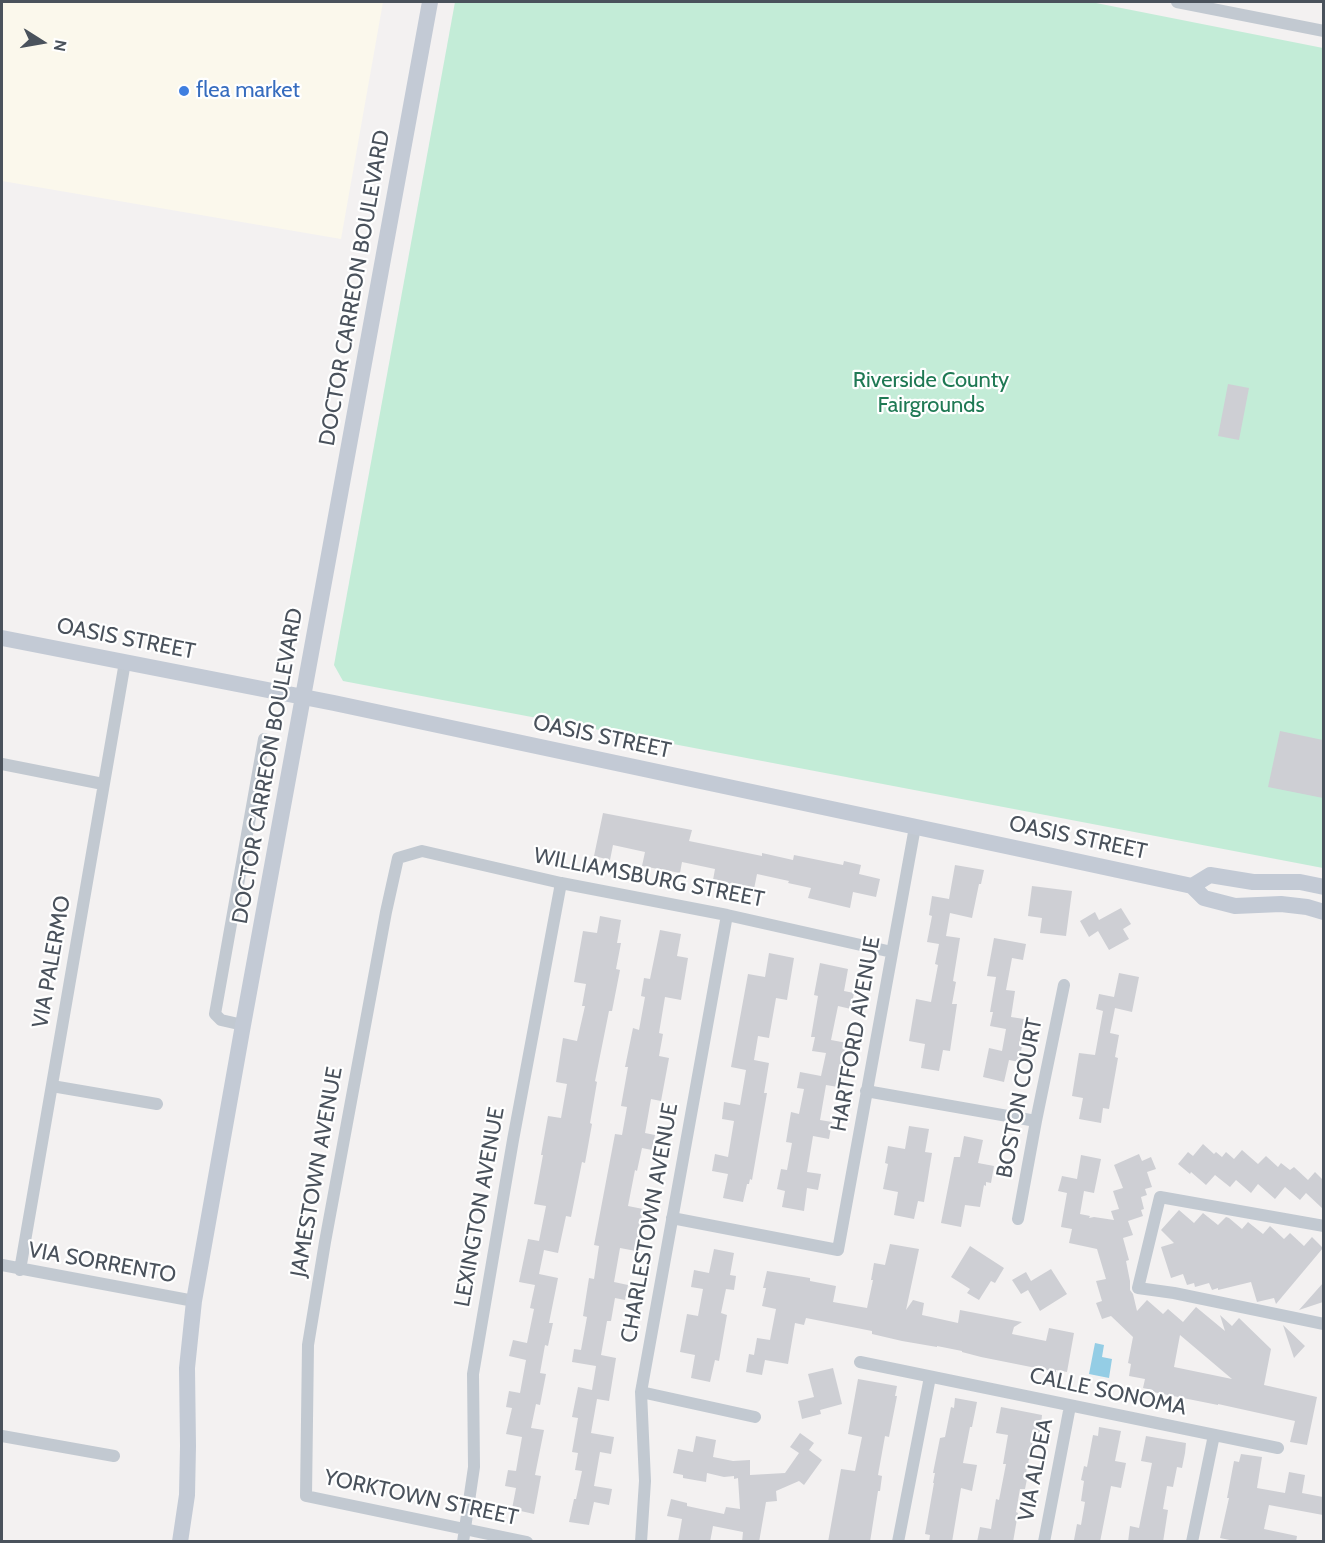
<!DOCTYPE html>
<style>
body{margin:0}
#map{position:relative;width:1325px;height:1543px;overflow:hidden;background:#f3f1f1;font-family:Cabin,sans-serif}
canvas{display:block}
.frame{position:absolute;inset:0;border:3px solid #4a525c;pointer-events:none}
.north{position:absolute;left:12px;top:12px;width:60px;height:60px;-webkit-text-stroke:4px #fff;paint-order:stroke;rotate:101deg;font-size:16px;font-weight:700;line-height:24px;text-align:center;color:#4a525c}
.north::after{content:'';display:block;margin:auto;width:21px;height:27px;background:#4a525c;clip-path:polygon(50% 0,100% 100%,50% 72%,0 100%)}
</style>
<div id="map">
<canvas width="1325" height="1543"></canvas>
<div class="frame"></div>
<div class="north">N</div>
</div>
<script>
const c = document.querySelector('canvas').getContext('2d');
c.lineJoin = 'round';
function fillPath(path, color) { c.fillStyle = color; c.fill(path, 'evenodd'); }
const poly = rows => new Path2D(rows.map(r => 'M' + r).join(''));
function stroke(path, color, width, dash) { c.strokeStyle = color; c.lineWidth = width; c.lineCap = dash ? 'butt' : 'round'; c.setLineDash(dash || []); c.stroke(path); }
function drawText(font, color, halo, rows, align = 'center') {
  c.font = font + ' Cabin,sans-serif'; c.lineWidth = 4.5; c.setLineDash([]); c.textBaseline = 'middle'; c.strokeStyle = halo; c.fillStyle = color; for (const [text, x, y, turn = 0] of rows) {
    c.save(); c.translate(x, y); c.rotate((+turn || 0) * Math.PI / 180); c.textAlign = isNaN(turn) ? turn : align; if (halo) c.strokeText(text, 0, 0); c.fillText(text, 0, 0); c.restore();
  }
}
fillPath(poly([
 [2,2,383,2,341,239,2,181]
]), '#fbf8ec');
fillPath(poly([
 [455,2,1091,2,1323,48,1323,868,343,681,334,665]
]), '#c3ecd7');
fillPath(poly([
 [1095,1343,1104,1345,1102,1357,1112,1359,1109,1378,1089,1374]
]), '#94cde5');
fillPath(poly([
 [1228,384,1249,388,1239,440,1218,436],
 [1280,731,1323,740,1323,798,1268,787],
 [603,813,692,830,689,841,762,856,762,853,793,860,794,855,843,865,844,861,861,865,859,874,880,879,876,897,853,892,850,908,808,898,811,888,788,883,789,881,757,874,754,889,713,880,715,869,682,862,680,873,642,866,645,852,613,845,610,860,594,856],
 [955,865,984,870,981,884,979,884,972,918,950,913,946,936,960,938,953,981,956,982,952,1004,957,1004,950,1051,943,1050,939,1071,921,1068,925,1044,909,1041,916,999,931,1002,938,965,935,964,939,944,927,942,932,916,929,915,932,896,949,899],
 [1032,886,1072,891,1066,936,1040,933,1042,918,1028,916],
 [1121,908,1131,924,1123,929,1129,939,1109,950,1098,931,1089,937,1080,921,1095,912,1099,920],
 [600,916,621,920,617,943,621,943,616,969,620,970,612,1011,609,1011,595,1081,597,1082,590,1123,592,1124,585,1163,582,1162,571,1217,566,1216,558,1253,544,1250,539,1274,558,1278,549,1323,553,1323,548,1346,545,1345,540,1373,546,1374,540,1405,536,1404,531,1428,544,1430,535,1475,541,1476,534,1514,512,1509,516,1488,505,1486,508,1470,516,1471,522,1437,506,1434,512,1408,506,1407,509,1391,520,1393,526,1360,509,1356,513,1340,527,1343,534,1309,530,1308,535,1285,519,1282,528,1239,539,1241,546,1206,534,1204,543,1155,541,1155,548,1116,561,1118,567,1084,556,1082,563,1038,577,1041,585,1006,582,1006,586,984,574,982,583,931,597,933],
 [660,930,681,934,677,956,688,958,681,1000,665,997,659,1033,663,1034,659,1056,669,1058,661,1101,651,1099,645,1133,655,1135,652,1150,642,1148,637,1171,635,1170,628,1206,643,1209,636,1251,620,1248,614,1282,628,1285,625,1300,615,1298,611,1321,607,1321,601,1355,616,1358,609,1401,597,1399,591,1433,614,1437,611,1454,600,1452,594,1486,612,1489,609,1505,594,1502,589,1525,569,1522,574,1499,576,1499,582,1471,575,1470,578,1453,572,1452,578,1418,572,1417,578,1387,592,1390,596,1366,572,1362,574,1349,581,1350,587,1317,583,1316,589,1278,594,1279,599,1246,594,1245,615,1134,622,1135,627,1107,621,1106,628,1067,625,1067,633,1028,639,1030,645,997,641,996,644,978,650,979],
 [994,938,1026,944,1023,960,1012,958,1006,990,1015,991,1011,1017,1024,1019,1019,1045,1022,1046,1019,1062,1009,1060,1004,1082,983,1077,989,1048,1002,1051,1006,1029,990,1026,993,1012,990,1012,996,977,987,976],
 [769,953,794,958,787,1000,776,998,769,1038,758,1036,754,1060,769,1063,764,1093,767,1093,752,1180,750,1179,749,1184,747,1184,743,1202,723,1198,728,1174,712,1171,715,1154,728,1157,734,1121,722,1119,724,1102,740,1105,746,1070,731,1067,748,974,765,977],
 [820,963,848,969,844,991,854,993,851,1009,838,1006,831,1040,847,1043,838,1087,826,1085,820,1120,832,1122,829,1139,813,1136,807,1172,821,1174,818,1190,807,1188,804,1211,782,1207,785,1191,777,1189,781,1169,787,1170,792,1143,786,1142,791,1112,799,1114,804,1089,797,1088,800,1072,821,1076,826,1053,812,1051,815,1037,811,1037,818,996,814,995],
 [1119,973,1139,977,1132,1012,1115,1008,1110,1033,1119,1035,1115,1057,1118,1058,1109,1109,1103,1108,1101,1123,1079,1119,1083,1098,1072,1096,1079,1053,1095,1055,1103,1011,1096,1009,1099,994,1114,997],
 [909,1126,929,1129,925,1152,932,1153,924,1202,918,1201,914,1219,894,1215,898,1192,883,1189,888,1164,885,1163,888,1146,905,1149],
 [964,1136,983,1140,978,1163,994,1166,991,1183,986,1182,986,1186,984,1185,980,1207,965,1205,961,1227,941,1223,954,1157,960,1157],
 [1203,1144,1214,1154,1216,1152,1222,1157,1226,1152,1234,1159,1242,1150,1258,1164,1266,1156,1278,1167,1281,1163,1290,1170,1294,1167,1308,1180,1315,1172,1323,1180,1323,1209,1306,1193,1300,1200,1285,1187,1275,1199,1258,1184,1251,1193,1236,1180,1230,1187,1215,1175,1206,1185,1191,1172,1190,1174,1178,1164,1188,1152,1193,1156],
 [1139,1154,1142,1161,1151,1157,1156,1169,1147,1172,1152,1187,1145,1189,1147,1195,1141,1197,1144,1209,1141,1210,1143,1216,1128,1221,1133,1235,1123,1238,1129,1260,1126,1261,1130,1281,1130,1290,1133,1294,1137,1311,1147,1300,1163,1314,1168,1309,1183,1322,1196,1307,1225,1331,1220,1315,1232,1326,1239,1318,1271,1349,1264,1385,1317,1397,1307,1445,1290,1442,1295,1421,1218,1404,1218,1405,1153,1392,1153,1390,1143,1388,1145,1379,1129,1376,1131,1364,1128,1363,1133,1337,1111,1316,1102,1319,1096,1303,1102,1301,1096,1281,1106,1279,1097,1249,1069,1243,1072,1229,1061,1227,1067,1193,1058,1191,1062,1176,1077,1179,1081,1155,1101,1159,1094,1193,1084,1191,1080,1214,1090,1216,1089,1218,1094,1217,1114,1220,1111,1211,1119,1209,1113,1191,1123,1188,1114,1165],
 [1180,1335,1232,1379,1174,1367],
 [1179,1210,1194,1223,1203,1213,1218,1225,1226,1217,1229,1218,1242,1229,1248,1222,1263,1234,1270,1226,1284,1239,1290,1233,1304,1246,1312,1237,1323,1248,1276,1304,1274,1298,1257,1302,1251,1282,1218,1290,1218,1288,1212,1290,1209,1283,1195,1287,1194,1283,1187,1285,1183,1274,1171,1278,1161,1247,1174,1243,1161,1230],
 [890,1244,919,1249,906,1310,913,1300,924,1303,922,1315,958,1323,960,1310,1022,1322,1014,1327,1012,1334,1046,1341,1049,1328,1074,1333,1067,1372,1056,1370,1056,1372,981,1357,962,1352,962,1351,937,1346,937,1347,902,1341,872,1334,872,1331,806,1318,804,1325,795,1323,788,1364,765,1360,762,1375,746,1372,749,1354,754,1355,757,1338,770,1340,776,1309,762,1306,766,1288,763,1288,767,1271,810,1278,810,1281,836,1286,833,1302,867,1308,873,1280,871,1280,874,1263,885,1265],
 [970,1246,1004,1268,995,1283,991,1281,979,1300,967,1293,970,1289,951,1277],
 [714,1249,734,1253,730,1275,736,1276,734,1290,726,1289,721,1313,727,1315,719,1361,715,1360,710,1382,691,1378,695,1355,680,1352,687,1314,698,1316,703,1289,691,1287,694,1270,709,1273],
 [1051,1269,1067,1294,1040,1311,1028,1290,1021,1294,1012,1280,1026,1272,1031,1281],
 [1323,1283,1323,1302,1299,1310],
 [1283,1325,1305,1346,1294,1358],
 [833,1368,842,1404,820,1410,821,1414,802,1419,798,1401,814,1397,808,1374],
 [858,1379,897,1386,895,1396,897,1396,889,1437,885,1436,878,1475,882,1476,880,1491,878,1491,870,1542,828,1542,841,1469,855,1471,862,1437,848,1434],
 [955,1398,977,1402,972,1427,970,1427,963,1463,977,1465,972,1491,961,1488,952,1542,929,1542,930,1535,925,1534,934,1483,933,1483,935,1473,933,1473,940,1438,945,1437,951,1407,954,1408],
 [1001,1407,1042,1415,1041,1425,1038,1441,1033,1440,1026,1473,1028,1474,1025,1489,1020,1489,1016,1512,1018,1513,1013,1542,977,1542,980,1527,991,1529,996,1499,999,1500,1006,1464,1003,1464,1008,1435,996,1433],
 [1099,1427,1121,1431,1115,1461,1126,1463,1121,1488,1111,1486,1100,1542,1083,1542,1074,1540,1077,1524,1081,1525,1085,1502,1081,1501,1084,1481,1081,1480,1084,1466,1087,1467,1093,1435,1098,1436],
 [800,1433,814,1443,809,1450,822,1460,804,1485,799,1481,776,1491,777,1501,766,1502,759,1542,742,1542,743,1532,713,1526,710,1542,678,1542,682,1519,667,1516,671,1499,687,1503,687,1506,724,1514,726,1507,740,1509,738,1478,734,1479,734,1476,724,1477,707,1473,706,1482,683,1478,683,1475,673,1473,678,1449,693,1452,696,1436,716,1440,713,1457,733,1461,750,1460,750,1475,785,1473,799,1453,790,1447],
 [1146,1436,1186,1443,1185,1453,1182,1468,1177,1467,1173,1487,1167,1486,1163,1509,1168,1510,1163,1542,1128,1542,1130,1526,1139,1528,1152,1463,1141,1461],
 [1241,1454,1262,1457,1257,1488,1285,1493,1289,1472,1305,1475,1302,1493,1323,1497,1323,1515,1269,1505,1264,1529,1297,1536,1296,1542,1239,1542,1220,1538,1229,1498,1227,1498,1234,1461,1239,1462]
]), '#cecfd4');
stroke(poly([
 [1177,2,1324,31],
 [2,764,103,784],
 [243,1025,221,1020,215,1014,264,739],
 [52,1086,157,1104],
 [866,1091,1036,1121],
 [672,1218,838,1250,915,827],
 [1018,1219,1036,1121,1064,985],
 [1324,1226,1160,1197,1138,1288,1174,1293,1324,1324],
 [2,1265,194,1301],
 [20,1270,125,662],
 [860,1362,1278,1448],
 [641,1392,755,1417],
 [2,1436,114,1456],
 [463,1542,474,1467,473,1374,513,1140,561,883],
 [527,1542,306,1496,308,1345,325,1242,386,912,398,858,422,851,561,883,727,915,892,952],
 [641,1542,645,1481,641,1392,727,915],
 [898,1542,930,1377],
 [1044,1542,1070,1406],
 [1192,1542,1214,1435]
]), '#c2c9d1', 12);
stroke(poly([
 [2,638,334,703,1048,855,1192,886,1204,898,1235,906,1281,904,1307,907,1324,912],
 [1192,886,1210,875,1253,882,1300,882,1324,887],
 [180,1542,187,1495,188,1446,187,1368,194,1301,243,1025,430,2]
]), '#c3cad5', 16);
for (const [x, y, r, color] of [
 [184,91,6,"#3f7fe0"]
]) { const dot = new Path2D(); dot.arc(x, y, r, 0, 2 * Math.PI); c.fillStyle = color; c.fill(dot); stroke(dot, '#fff', 2); }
drawText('22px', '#366cbe', '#fff', [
 ["flea market",196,91]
], 'left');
drawText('22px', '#4a525c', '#fff', [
 ["DOCTOR CARREON BOULEVARD",355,288,-80],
 ["OASIS STREET",126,639,11],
 ["OASIS STREET",602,737,12],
 ["DOCTOR CARREON BOULEVARD",268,766,-80],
 ["OASIS STREET",1078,838,12],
 ["WILLIAMSBURG STREET",649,878,11],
 ["VIA PALERMO",52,962,-80],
 ["HARTFORD AVENUE",856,1034,-80],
 ["BOSTON COURT",1020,1098,-79],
 ["JAMESTOWN AVENUE",317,1172,-80],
 ["LEXINGTON AVENUE",480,1207,-80],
 ["CHARLESTOWN AVENUE",650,1223,-80],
 ["VIA SORRENTO",102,1263,10],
 ["CALLE SONOMA",1108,1392,12],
 ["VIA ALDEA",1036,1470,-79],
 ["YORKTOWN STREET",421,1498,12]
]);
drawText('22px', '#1f7954', '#fff', [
 ["Riverside County",931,381],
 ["Fairgrounds",931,406]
]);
</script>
